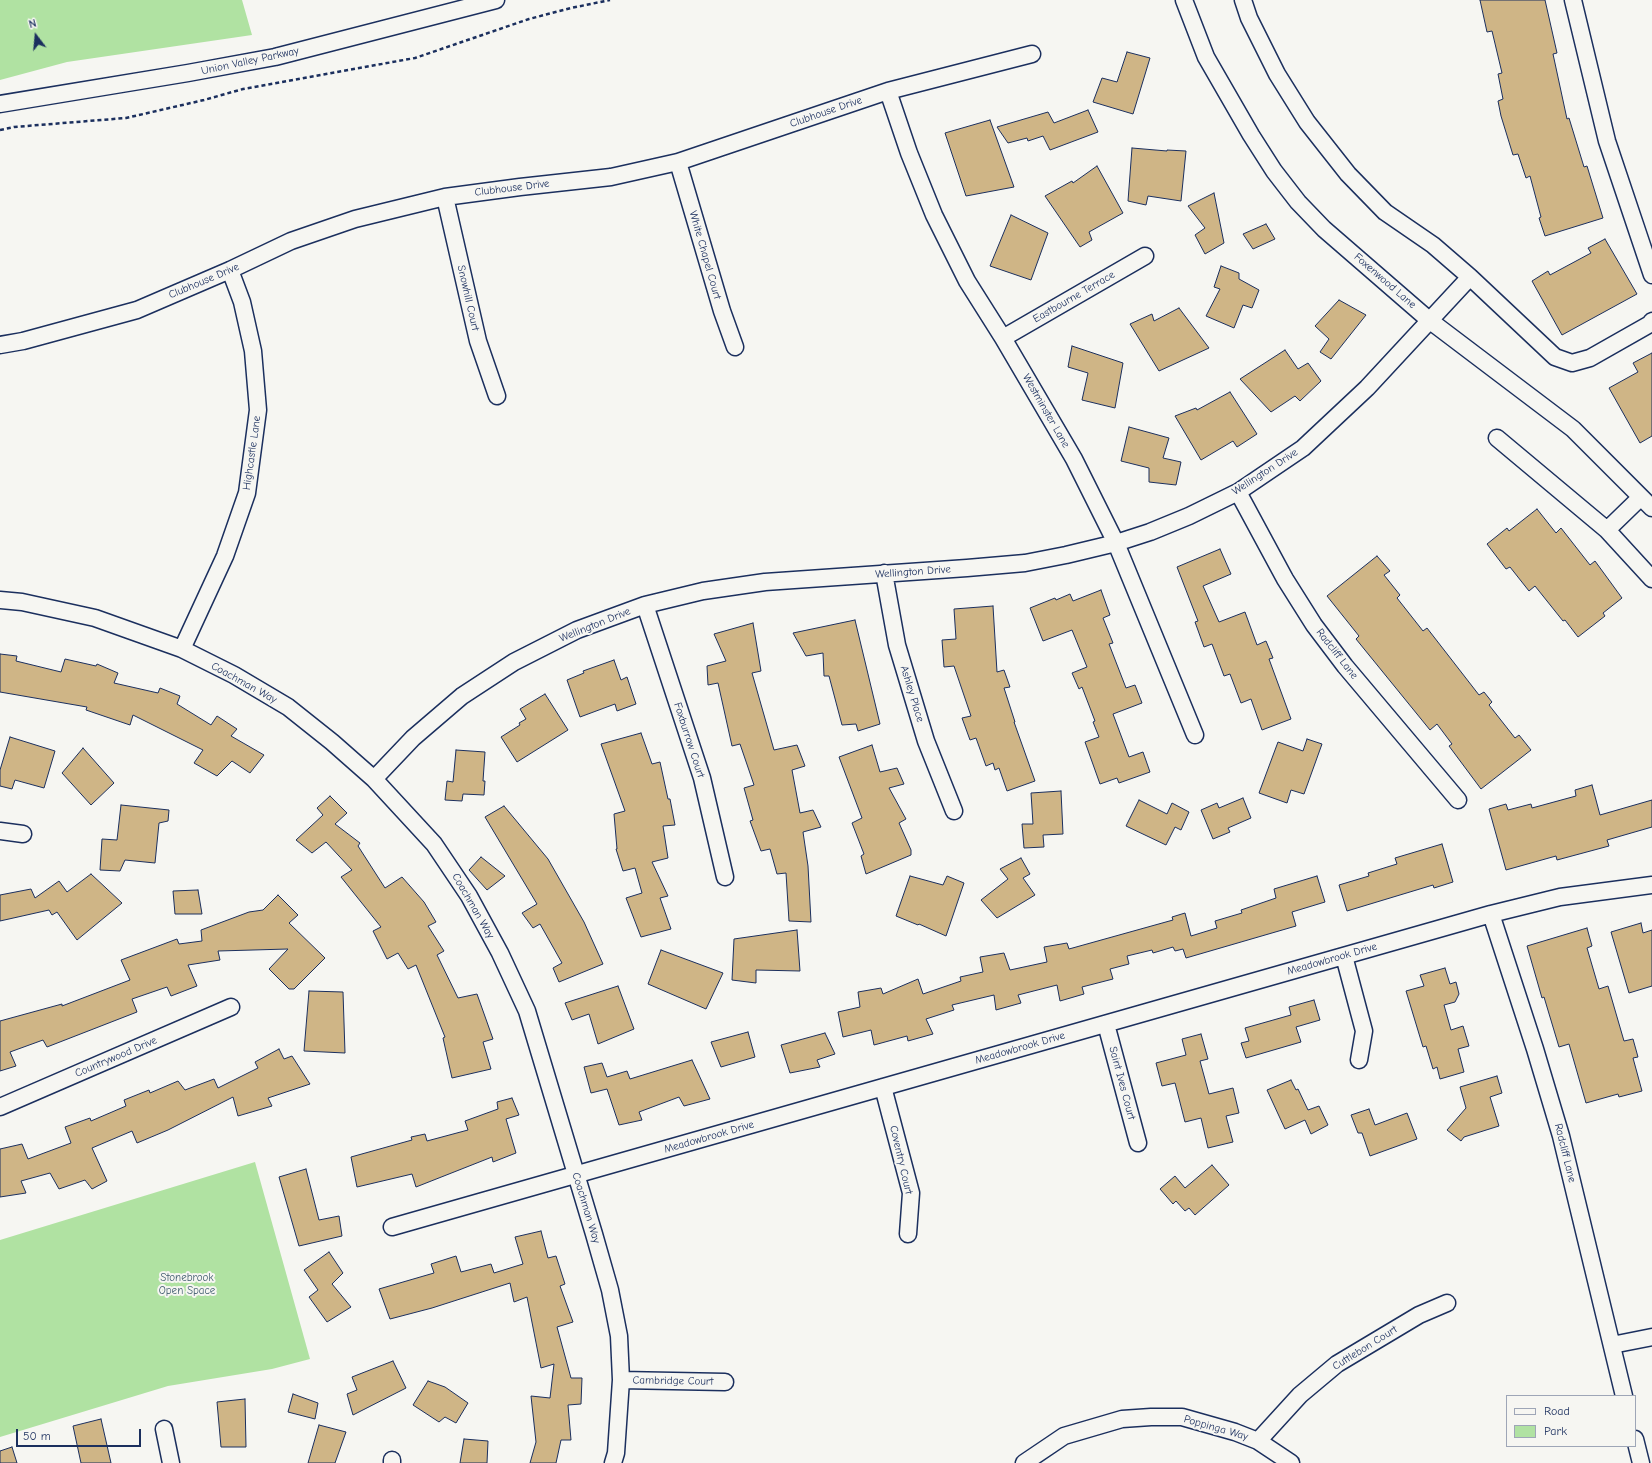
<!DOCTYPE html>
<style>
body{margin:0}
#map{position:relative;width:1652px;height:1463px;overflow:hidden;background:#f6f6f2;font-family:"Comic Neue",sans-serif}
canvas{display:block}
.legend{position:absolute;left:1506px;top:1395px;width:130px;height:52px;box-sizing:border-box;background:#f6f6f2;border:1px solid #9ea6b7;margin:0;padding:5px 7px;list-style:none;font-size:12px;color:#1b2f5e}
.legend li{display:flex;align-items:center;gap:8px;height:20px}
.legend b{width:20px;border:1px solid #9ea6b7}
.north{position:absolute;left:16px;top:16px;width:40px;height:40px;-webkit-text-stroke:3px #f6f6f2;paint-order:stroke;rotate:344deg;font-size:11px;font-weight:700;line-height:16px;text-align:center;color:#1b2f5e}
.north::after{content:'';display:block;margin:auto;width:14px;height:18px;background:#1b2f5e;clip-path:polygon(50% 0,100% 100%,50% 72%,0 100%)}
.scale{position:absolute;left:16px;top:1429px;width:125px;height:18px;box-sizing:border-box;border:2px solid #1b2f5e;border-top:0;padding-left:5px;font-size:12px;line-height:14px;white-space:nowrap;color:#1b2f5e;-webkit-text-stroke:3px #f6f6f2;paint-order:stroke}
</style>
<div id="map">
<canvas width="1652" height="1463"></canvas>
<ul class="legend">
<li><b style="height:5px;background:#f6f6f2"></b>Road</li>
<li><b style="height:11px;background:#b0e2a2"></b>Park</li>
</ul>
<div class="north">N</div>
<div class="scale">50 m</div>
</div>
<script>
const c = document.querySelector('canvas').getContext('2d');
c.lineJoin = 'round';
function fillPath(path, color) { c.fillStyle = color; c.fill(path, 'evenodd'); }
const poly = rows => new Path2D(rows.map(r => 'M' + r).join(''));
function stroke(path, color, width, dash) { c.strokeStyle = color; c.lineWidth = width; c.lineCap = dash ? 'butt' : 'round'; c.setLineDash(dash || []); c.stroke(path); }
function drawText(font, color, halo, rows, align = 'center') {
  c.font = font + ' "Comic Neue",sans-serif'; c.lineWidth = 4; c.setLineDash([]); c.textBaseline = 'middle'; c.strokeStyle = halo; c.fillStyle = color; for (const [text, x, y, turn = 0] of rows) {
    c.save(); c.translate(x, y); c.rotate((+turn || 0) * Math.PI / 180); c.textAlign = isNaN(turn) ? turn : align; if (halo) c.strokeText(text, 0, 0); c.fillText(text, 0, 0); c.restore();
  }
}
fillPath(poly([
 [0,0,242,0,252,35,67,62,0,80],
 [255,1162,310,1359,272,1369,168,1386,0,1437,0,1240]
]), '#b0e2a2');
const building = poly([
 [1480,0,1545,0,1557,53,1553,54,1567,119,1569,118,1584,167,1587,166,1603,218,1545,236,1539,218,1541,217,1530,176,1526,178,1518,154,1513,155,1501,116,1498,101,1503,99,1498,74,1502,73,1492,31,1487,32,1480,0],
 [1127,52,1150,58,1133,114,1093,102,1102,78,1117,82,1127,52],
 [1088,110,1098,132,1050,150,1043,136,1028,141,1027,138,1008,143,997,127,1048,112,1054,123,1088,110],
 [990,120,1014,187,966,196,945,133,990,120],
 [1132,148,1167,151,1167,150,1186,151,1181,201,1148,196,1146,205,1128,201,1132,148],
 [1097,166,1123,213,1089,232,1092,240,1080,247,1045,196,1072,181,1073,183,1097,166],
 [1214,193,1224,243,1205,254,1195,235,1205,228,1188,206,1214,193],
 [1011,215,1048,233,1031,280,990,266,1011,215],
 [1266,224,1275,239,1253,249,1243,234,1266,224],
 [1605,239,1637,294,1562,335,1532,281,1548,271,1550,275,1591,253,1588,248,1605,239],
 [1221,266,1239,273,1239,279,1259,290,1252,308,1243,305,1234,328,1206,316,1220,289,1214,287,1221,266],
 [1339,300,1366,315,1331,359,1320,352,1329,339,1315,326,1339,300],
 [1179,308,1209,348,1159,371,1130,324,1152,314,1154,321,1179,308],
 [1072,346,1123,363,1115,408,1082,400,1088,373,1068,367,1072,346],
 [1285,350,1298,369,1308,363,1321,381,1300,401,1295,396,1271,412,1240,379,1285,350],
 [1652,353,1652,436,1640,443,1609,388,1638,372,1633,363,1652,353],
 [1230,392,1257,434,1237,447,1233,441,1201,460,1175,416,1196,408,1197,410,1230,392],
 [1129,427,1169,438,1163,458,1181,462,1176,485,1149,482,1149,468,1121,461,1129,427],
 [1537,509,1556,533,1561,528,1590,565,1595,561,1622,598,1603,613,1605,616,1578,637,1565,620,1563,621,1535,586,1529,591,1510,567,1506,569,1487,544,1507,528,1509,531,1537,509],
 [1220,549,1231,574,1203,586,1219,622,1245,612,1257,645,1266,641,1273,658,1269,659,1291,719,1262,730,1251,699,1241,703,1230,674,1224,676,1212,644,1204,647,1195,622,1198,621,1177,567,1220,549],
 [1377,556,1390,571,1384,575,1400,595,1397,598,1423,631,1427,628,1479,695,1484,692,1492,702,1489,705,1515,738,1519,735,1531,750,1481,789,1449,746,1452,744,1437,724,1430,730,1356,639,1359,636,1327,596,1377,556],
 [1101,590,1110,615,1103,618,1113,643,1109,644,1126,688,1135,685,1142,703,1113,714,1129,757,1143,752,1150,772,1119,783,1117,778,1100,784,1085,742,1099,737,1093,722,1095,721,1082,687,1079,689,1072,673,1087,667,1072,630,1043,641,1030,608,1055,598,1056,600,1070,594,1073,601,1101,590],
 [993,606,997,672,1004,670,1010,687,1004,688,1015,722,1014,722,1035,781,1007,791,999,768,995,770,993,763,986,766,976,738,970,740,962,718,971,716,954,666,944,667,942,640,956,639,954,609,993,606],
 [855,620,880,724,858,731,856,724,842,725,829,676,824,676,823,653,806,656,793,633,855,620],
 [753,623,761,671,752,673,774,750,797,745,805,766,792,770,800,813,813,810,821,827,803,832,808,866,811,922,789,921,786,873,777,874,770,849,761,851,750,821,753,820,744,788,754,785,740,744,732,746,718,683,708,685,707,666,726,661,714,634,753,623],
 [0,654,17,656,16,661,61,672,65,659,96,666,97,664,118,673,114,683,158,693,160,688,180,696,177,704,211,725,217,716,237,729,231,736,264,755,250,773,232,761,217,776,194,763,203,750,133,715,130,725,86,710,87,707,0,692,0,654],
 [614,660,621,680,627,677,636,704,617,711,615,704,580,717,567,680,584,673,583,671,614,660],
 [545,694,568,730,517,762,501,737,520,725,519,723,526,719,520,709,545,694],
 [641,733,652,764,660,762,668,799,670,799,675,825,663,826,668,858,652,862,668,896,660,898,671,929,641,937,626,898,642,893,635,868,623,871,616,849,617,849,614,814,625,811,601,744,641,733],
 [10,737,55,751,44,788,15,780,12,789,0,786,0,770,10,737],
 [1307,739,1322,744,1304,794,1291,790,1287,803,1259,793,1278,742,1303,751,1307,739],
 [872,745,880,772,897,768,904,784,889,788,906,819,899,823,911,850,911,855,866,874,861,856,864,854,852,823,862,818,839,757,872,745],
 [83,748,114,783,91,805,62,773,83,748],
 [456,750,485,752,483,781,485,781,484,795,463,794,462,801,445,800,447,781,453,782,456,750],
 [1592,785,1600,815,1652,800,1652,827,1607,840,1609,846,1557,860,1556,856,1506,870,1489,809,1506,804,1508,810,1531,804,1532,808,1576,796,1575,790,1592,785],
 [1061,791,1063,834,1043,835,1044,847,1024,848,1022,824,1033,824,1031,793,1061,791],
 [330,796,347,813,335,824,360,843,358,846,385,888,402,877,424,902,436,922,428,926,444,951,437,955,458,998,477,994,493,1039,483,1042,491,1069,452,1078,443,1038,445,1037,416,965,408,969,398,953,387,959,373,931,381,927,341,877,352,870,326,842,312,853,296,840,323,815,317,808,330,796],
 [1243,798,1251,818,1228,828,1230,832,1213,839,1201,810,1217,803,1219,808,1243,798],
 [1139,800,1167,814,1172,803,1189,812,1181,830,1175,827,1166,845,1126,826,1139,800],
 [121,805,169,810,168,821,159,823,155,863,125,860,120,871,100,870,102,839,117,840,121,805],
 [504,806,548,859,584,922,603,964,559,982,553,968,562,963,540,924,533,928,522,913,537,904,485,817,504,806],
 [1442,844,1453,882,1434,888,1433,885,1347,911,1339,885,1369,876,1368,873,1397,864,1395,858,1442,844],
 [481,857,505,876,487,890,469,870,481,857],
 [1021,858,1030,874,1023,878,1035,895,997,918,981,900,1008,879,1000,869,1021,858],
 [91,874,122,903,77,940,57,912,52,915,49,910,0,921,0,895,31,889,35,898,59,881,67,892,91,874],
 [910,876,943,885,947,876,964,883,946,936,919,924,918,925,896,916,910,876],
 [1317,876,1325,902,1292,912,1296,926,1186,958,1183,949,1175,951,1173,947,1153,953,1152,950,1127,956,1129,964,1110,969,1113,979,1082,987,1084,994,1060,1001,1057,985,1018,995,1021,1003,996,1010,994,995,952,1005,954,1010,926,1019,933,1034,908,1041,907,1036,874,1045,871,1030,843,1037,838,1012,860,1007,858,992,881,988,883,994,918,979,923,994,961,981,960,977,983,972,980,957,1004,953,1010,970,1047,962,1044,947,1067,943,1069,949,1173,920,1172,917,1185,913,1191,936,1217,928,1215,921,1242,913,1241,910,1276,898,1274,889,1317,876],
 [198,890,202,914,175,914,173,891,198,890],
 [278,895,298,915,289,923,325,958,294,989,289,989,269,969,288,949,218,951,220,960,188,965,197,986,171,996,167,987,132,999,137,1012,47,1047,43,1040,10,1052,16,1066,0,1071,0,1021,62,1004,62,1006,130,980,121,960,177,939,179,944,202,941,201,930,249,912,263,910,278,895],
 [1641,923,1643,933,1652,930,1652,986,1629,993,1611,932,1641,923],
 [1587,928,1592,946,1587,948,1599,989,1608,986,1624,1041,1633,1039,1638,1057,1633,1058,1642,1091,1619,1097,1618,1094,1586,1103,1569,1044,1559,1047,1544,997,1542,998,1527,946,1587,928],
 [797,930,800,971,756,970,756,983,732,980,734,939,797,930],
 [661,950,723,973,706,1009,648,984,661,950],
 [1445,968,1450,984,1456,982,1459,994,1455,1002,1444,1005,1451,1030,1463,1026,1469,1046,1458,1049,1464,1072,1440,1079,1437,1067,1433,1069,1426,1046,1423,1047,1406,991,1424,986,1420,975,1445,968],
 [618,986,634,1029,598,1044,589,1014,572,1020,565,1003,618,986],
 [309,991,343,992,345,1053,304,1051,309,991],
 [1314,1000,1320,1020,1296,1027,1301,1042,1246,1058,1241,1043,1249,1041,1245,1028,1291,1015,1289,1007,1314,1000],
 [748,1032,755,1057,721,1067,711,1042,748,1032],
 [825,1033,835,1054,817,1060,820,1067,790,1073,781,1045,825,1033],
 [1201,1034,1208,1059,1200,1061,1209,1094,1233,1088,1239,1113,1226,1116,1233,1142,1208,1148,1201,1118,1185,1122,1175,1083,1162,1086,1156,1063,1186,1055,1182,1039,1201,1034],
 [279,1049,284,1059,292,1056,310,1084,268,1098,272,1106,238,1116,233,1097,168,1130,137,1143,132,1131,92,1148,107,1181,92,1189,85,1180,59,1189,50,1173,21,1181,26,1193,0,1197,0,1149,22,1144,28,1159,71,1143,65,1127,90,1118,91,1121,126,1106,124,1100,149,1090,150,1093,178,1081,185,1090,214,1079,218,1088,258,1068,255,1062,279,1049],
 [692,1060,710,1099,684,1106,679,1097,639,1112,642,1120,619,1125,607,1089,591,1093,584,1067,602,1063,607,1077,627,1071,630,1079,692,1060],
 [1497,1076,1502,1093,1490,1097,1499,1126,1464,1137,1461,1141,1447,1130,1466,1108,1460,1087,1497,1076],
 [1291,1080,1296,1090,1298,1089,1308,1110,1319,1106,1328,1125,1311,1134,1305,1120,1285,1129,1267,1090,1291,1080],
 [512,1098,519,1115,506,1119,516,1153,493,1162,492,1157,416,1187,412,1174,357,1187,351,1157,412,1140,411,1137,425,1134,427,1141,468,1130,465,1121,498,1109,497,1102,512,1098],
 [1369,1109,1375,1125,1407,1113,1417,1139,1370,1156,1362,1133,1358,1133,1351,1115,1369,1109],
 [1212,1165,1229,1185,1195,1215,1189,1208,1185,1211,1176,1201,1173,1204,1160,1189,1175,1176,1185,1188,1212,1165],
 [306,1169,319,1220,339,1216,342,1236,299,1246,279,1177,306,1169],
 [541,1231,548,1258,556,1256,565,1284,560,1286,573,1322,557,1327,571,1378,582,1378,581,1404,568,1405,571,1440,561,1440,556,1463,530,1463,536,1442,531,1396,550,1398,554,1364,541,1368,527,1297,514,1302,510,1283,432,1308,390,1319,379,1289,434,1273,431,1264,456,1256,461,1272,491,1264,494,1273,523,1264,515,1237,541,1231],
 [329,1252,343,1273,332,1284,351,1307,327,1322,309,1297,318,1290,304,1270,329,1252],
 [393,1361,406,1388,353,1415,347,1394,357,1390,352,1377,393,1361],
 [428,1381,445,1387,468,1403,456,1423,445,1417,439,1422,413,1405,428,1381],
 [293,1394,318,1403,315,1419,288,1412,293,1394],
 [245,1399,246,1447,221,1447,217,1402,245,1399],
 [101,1419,111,1463,81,1463,73,1426,101,1419],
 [319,1425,346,1432,335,1463,308,1463,319,1425],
 [464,1439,488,1441,487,1463,460,1463,464,1439],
 [12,1447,17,1463,0,1463,0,1451,12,1447]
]);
fillPath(building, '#cfb586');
stroke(building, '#1b2f5e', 1);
const minor = poly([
 [1184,0,1206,57,1251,135,1274,171,1298,202,1324,229,1429,320,1573,429,1652,508],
 [1243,0,1249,18,1277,74,1307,122,1348,174,1385,212,1433,245,1470,277,1555,357,1572,363,1590,358,1650,324,1652,321],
 [1573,0,1607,141,1652,275],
 [888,91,909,153,934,215,967,281,1003,338,1074,459,1116,543,1195,735],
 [0,104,188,73,275,57,496,0],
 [678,162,722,311,735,347],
 [445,197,478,341,497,396],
 [1003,338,1145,256],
 [0,345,23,341,137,310,230,270,291,241,355,219,445,197,520,187,611,177,678,162,888,91,1032,54],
 [1497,438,1607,530,1652,579],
 [1238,492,1285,579,1314,625,1345,666,1458,800],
 [1607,530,1641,497],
 [884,573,897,645,926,741,954,811],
 [0,600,22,602,95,618,182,649,234,675,288,707,332,742,374,779,434,844,469,896,500,953,527,1011,594,1234,610,1290,619,1336,621,1380,616,1453,613,1463],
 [645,605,702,778,725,877],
 [182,649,225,556,247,493,258,410,253,351,242,302,230,270],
 [374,779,413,738,462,696,514,662,577,630,645,605,703,591,765,582,967,568,1025,563,1066,555,1116,543,1150,532,1189,516,1238,492,1303,448,1367,388,1470,277],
 [0,831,23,834],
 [1491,914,1535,1049,1561,1136,1624,1396],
 [1344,956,1364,1031,1359,1060],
 [1106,1024,1138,1143],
 [883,1087,911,1193,908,1234],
 [0,1107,231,1007],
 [392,1227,1491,914,1560,897,1652,885],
 [1612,1345,1652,1337],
 [621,1380,725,1382],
 [164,1429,171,1463],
 [1635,1439,1641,1463],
 [1258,1441,1300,1395,1337,1364,1419,1315,1447,1303],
 [392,1463,392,1460],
 [1024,1463,1064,1436,1122,1419,1151,1417,1182,1417,1235,1432,1258,1441,1291,1463]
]);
stroke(minor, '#1b2f5e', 19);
stroke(poly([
 [0,130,14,127,126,118,204,100,243,89,415,58,529,19,571,8,610,0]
]), '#1b2f5e', 2.5, [4, 3]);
stroke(minor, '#f6f6f2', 16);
drawText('11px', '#1b2f5e', '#f6f6f2', [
 ["Union Valley Parkway",250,61,-12],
 ["Clubhouse Drive",826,112,-19],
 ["Clubhouse Drive",512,188,-7],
 ["White Chapel Court",705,255,74],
 ["Clubhouse Drive",204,281,-23],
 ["Foxenwood Lane",1385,281,41],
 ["Eastbourne Terrace",1074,297,-30],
 ["Snowhill Court",468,298,77],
 ["Westminster Lane",1046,411,60],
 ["Highcastle Lane",252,453,-82],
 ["Wellington Drive",1265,472,-33],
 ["Wellington Drive",913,572,-4],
 ["Wellington Drive",595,625,-22],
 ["Radcliff Lane",1337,654,52],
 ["Coachman Way",244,683,29],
 ["Ashley Place",912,694,73],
 ["Foxburrow Court",689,740,72],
 ["Coachman Way",473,906,60],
 ["Meadowbrook Drive",1332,959,-16],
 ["Meadowbrook Drive",1020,1048,-16],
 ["Countrywood Drive",116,1057,-23],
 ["Saint Ives Court",1122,1083,75],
 ["Meadowbrook Drive",709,1137,-16],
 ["Radcliff Lane",1565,1153,76],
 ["Coventry Court",901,1160,77],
 ["Coachman Way",586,1208,73],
 ["Cuttlebon Court",1365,1348,-32],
 ["Cambridge Court",673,1381,1],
 ["Poppinga Way",1216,1428,16]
]);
drawText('11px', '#405c6f', '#f6f6f2', [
 ["Stonebrook",187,1278],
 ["Open Space",187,1291]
]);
</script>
